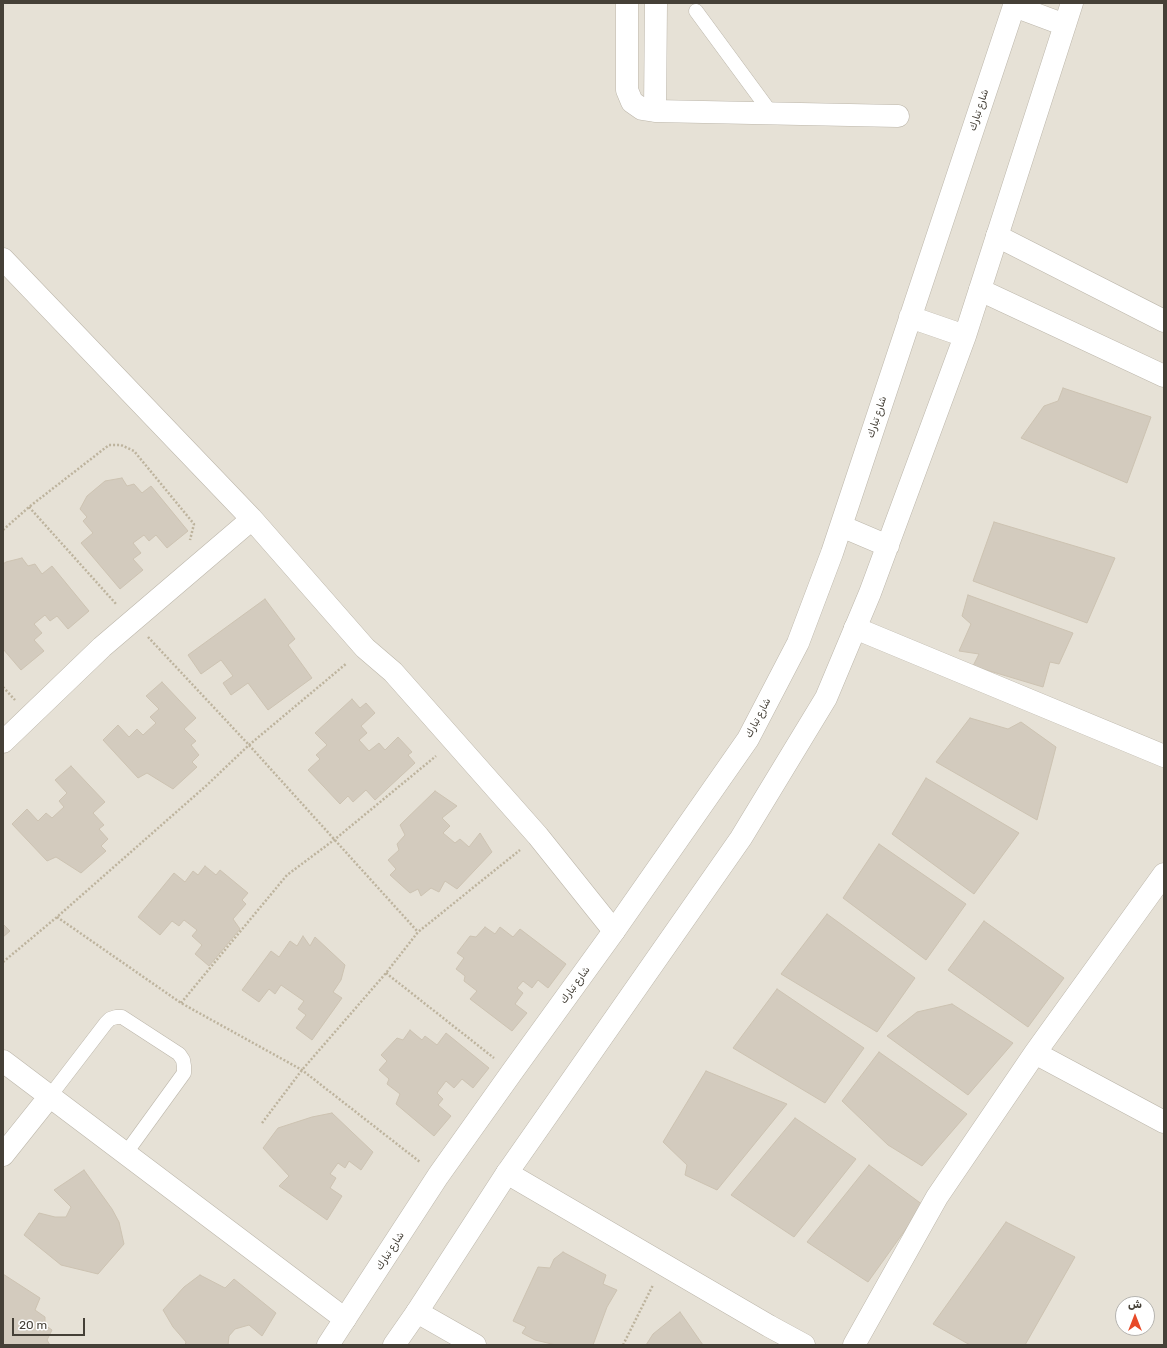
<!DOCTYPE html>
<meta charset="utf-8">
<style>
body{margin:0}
#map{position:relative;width:1167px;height:1348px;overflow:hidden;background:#f2efe7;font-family:Rubik,Cairo,sans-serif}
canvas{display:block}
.frame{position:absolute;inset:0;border:4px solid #454037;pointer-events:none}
.north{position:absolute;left:1115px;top:1296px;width:40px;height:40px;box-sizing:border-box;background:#fff;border:1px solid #b5b3af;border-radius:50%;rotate:0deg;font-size:11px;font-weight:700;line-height:16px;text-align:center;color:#454037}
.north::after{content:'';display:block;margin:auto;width:14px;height:18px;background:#e74a29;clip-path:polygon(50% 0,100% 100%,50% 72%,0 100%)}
.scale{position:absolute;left:12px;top:1318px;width:73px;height:18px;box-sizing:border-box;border:2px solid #454037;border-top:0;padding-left:5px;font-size:12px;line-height:14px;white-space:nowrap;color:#454037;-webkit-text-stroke:3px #fff;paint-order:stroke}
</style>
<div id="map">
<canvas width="1167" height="1348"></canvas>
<div class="frame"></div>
<div class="north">ش</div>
<div class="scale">20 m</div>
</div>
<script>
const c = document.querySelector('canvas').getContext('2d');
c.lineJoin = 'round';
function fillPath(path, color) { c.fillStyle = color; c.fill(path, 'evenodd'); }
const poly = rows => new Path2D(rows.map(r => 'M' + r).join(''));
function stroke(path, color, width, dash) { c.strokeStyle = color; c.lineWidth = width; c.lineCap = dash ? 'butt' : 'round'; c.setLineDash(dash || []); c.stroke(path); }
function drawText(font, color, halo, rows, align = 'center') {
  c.font = font + ' Rubik,Cairo,sans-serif'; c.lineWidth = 3.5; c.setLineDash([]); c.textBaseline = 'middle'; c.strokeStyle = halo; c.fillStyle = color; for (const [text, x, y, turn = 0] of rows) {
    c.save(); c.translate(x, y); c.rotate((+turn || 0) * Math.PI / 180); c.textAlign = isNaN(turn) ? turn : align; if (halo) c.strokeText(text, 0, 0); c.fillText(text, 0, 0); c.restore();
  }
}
fillPath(poly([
 [3,3,1164,3,1164,1345,3,1345],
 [1123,1304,1147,1304,1147,1328,1123,1328]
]), '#e6e1d6');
const building = poly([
 [1063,388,1151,417,1127,483,1021,438,1044,406,1058,401,1063,388],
 [122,478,127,486,134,484,142,493,151,486,188,531,167,548,156,535,149,541,144,535,133,543,141,553,133,559,143,570,120,589,81,543,93,533,83,521,87,517,80,509,87,496,105,481,122,478],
 [994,522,1115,558,1087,623,973,581,994,522],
 [22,558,28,566,35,564,42,574,52,566,89,611,68,629,57,616,50,621,45,615,34,624,42,633,34,640,44,651,21,670,3,649,3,564,6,562,22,558],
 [968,595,1073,633,1059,664,1050,662,1043,687,973,666,979,654,959,651,971,624,962,616,968,595],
 [265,599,295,639,288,645,312,678,268,710,248,683,231,695,223,683,233,676,221,660,201,674,188,655,265,599],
 [162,682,196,718,184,729,196,741,191,745,199,755,192,762,197,767,173,789,147,773,138,778,103,740,118,725,129,737,137,729,143,735,156,723,150,717,159,709,146,696,162,682],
 [352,699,360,708,366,703,375,713,361,726,367,733,359,740,369,751,379,743,385,750,398,737,412,752,408,755,415,763,375,800,366,790,353,802,348,796,340,804,308,770,320,759,316,755,327,745,315,733,352,699],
 [970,718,1008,729,1021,722,1056,747,1037,820,936,762,970,718],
 [71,766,105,802,93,813,104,825,99,829,108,839,101,846,106,851,81,873,56,857,47,861,12,824,27,809,38,821,46,813,52,818,64,807,59,801,67,793,55,780,71,766],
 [926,778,1019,833,974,894,892,834,926,778],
 [435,791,457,806,442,818,450,826,443,833,455,843,460,839,469,847,480,833,492,852,457,889,445,881,439,892,431,888,421,896,418,889,410,893,390,875,396,869,388,860,399,850,397,844,405,835,400,825,435,791],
 [879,844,966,904,926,960,843,898,879,844],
 [205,866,216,875,220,870,248,893,242,900,246,904,233,919,240,929,209,966,195,954,202,945,192,936,197,930,184,920,179,926,172,921,160,935,138,917,174,873,185,882,193,871,198,875,205,866],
 [827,914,915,978,877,1032,781,974,827,914],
 [984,921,1064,978,1028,1027,948,970,984,921],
 [3,924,10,931,3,937,3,924],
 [485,927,495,934,500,927,513,937,520,929,566,964,548,988,538,980,532,988,523,981,517,988,523,993,515,1004,527,1013,512,1031,470,999,477,991,464,981,465,976,456,969,464,958,457,953,470,936,476,937,485,927],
 [303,936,310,946,315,937,345,965,341,980,333,992,342,998,312,1040,296,1028,306,1015,298,1009,304,1001,281,985,275,994,269,989,259,1002,242,990,271,951,279,957,290,941,297,946,303,936],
 [777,989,864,1048,825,1103,733,1048,777,989],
 [952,1004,1013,1043,968,1095,887,1036,917,1012,952,1004],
 [410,1030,422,1040,425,1036,437,1045,446,1033,489,1068,473,1088,462,1079,454,1088,446,1081,437,1093,443,1099,438,1105,451,1116,434,1136,396,1104,400,1094,387,1084,389,1079,379,1070,387,1061,381,1055,397,1038,403,1040,410,1030],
 [879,1052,967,1114,922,1166,888,1145,842,1101,879,1052],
 [706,1071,787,1104,717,1190,685,1175,687,1165,663,1142,706,1071],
 [332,1113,373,1152,361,1170,349,1161,345,1168,338,1163,330,1174,336,1178,330,1188,342,1196,327,1220,279,1186,289,1176,263,1148,278,1128,312,1117,332,1113],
 [795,1118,856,1159,794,1237,731,1195,795,1118],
 [869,1165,923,1205,868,1282,807,1242,869,1165],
 [84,1170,112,1209,119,1222,124,1244,98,1274,61,1265,24,1235,39,1213,55,1217,66,1217,71,1207,54,1190,84,1170],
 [1006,1222,1075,1257,1025,1345,970,1345,933,1324,1006,1222],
 [563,1252,606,1275,603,1284,617,1290,607,1307,593,1345,556,1345,535,1340,522,1333,526,1327,513,1321,538,1267,550,1268,554,1259,563,1252],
 [3,1274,40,1298,35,1310,45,1317,45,1325,52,1330,47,1340,50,1345,3,1345,3,1274],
 [200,1275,225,1288,234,1279,276,1313,262,1336,249,1325,235,1329,229,1336,228,1345,185,1345,186,1342,173,1327,163,1310,184,1287,200,1275],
 [680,1312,703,1345,646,1345,653,1334,680,1312]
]);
fillPath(building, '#d3cbbe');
stroke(building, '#cdc3b2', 1);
const service = poly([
 [696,11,771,113],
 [50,1096,106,1023,110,1019,116,1017,122,1017,179,1054,183,1060,184,1066,184,1073,126,1153]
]);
const minor = poly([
 [627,3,627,90,632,102,642,109,655,111,898,116],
 [655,111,656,3],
 [997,236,1164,321],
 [3,259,252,519,365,648,393,672,538,836,614,931],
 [980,290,1164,376],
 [855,628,1164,756],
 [3,742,102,647,252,519],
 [1035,1053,1164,1122],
 [3,1061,345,1319],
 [3,1155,50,1096],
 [507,1173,769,1326,804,1345],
 [417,1312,475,1345],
 [854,1345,937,1197,1035,1053,1164,874]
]);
const tertiary = poly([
 [1014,6,1065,25],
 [910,317,965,336],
 [841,526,888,546],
 [328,1345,438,1176,512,1072,614,931,748,739,798,643,832,553,1015,3],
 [394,1345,417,1312,507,1173,741,838,826,698,870,593,965,336,1072,3]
]);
stroke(service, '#bdb7ab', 15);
stroke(minor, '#bdb7ab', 23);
stroke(tertiary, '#bdb7ab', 23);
stroke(poly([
 [29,507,117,605],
 [3,530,29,507,109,445,121,445,134,451,194,524,190,540],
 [148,637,249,745,418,932],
 [3,687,15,700],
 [57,917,181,1003,302,1070,420,1162],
 [3,962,57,917,207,785,249,745,347,663],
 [386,973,494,1058],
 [181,1003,287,875,334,840,436,756],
 [262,1123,302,1070,386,973,418,932,520,850],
 [623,1345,653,1285]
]), '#bdb39d', 2.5, [2, 2]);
stroke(service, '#fff', 14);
stroke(minor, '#fff', 22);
stroke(tertiary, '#fff', 22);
drawText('10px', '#454037', '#fff', [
 ["شارع تبارك",979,110,-72],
 ["شارع تبارك",877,417,-72],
 ["شارع تبارك",758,718,-62],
 ["شارع تبارك",575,985,-54],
 ["شارع تبارك",390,1251,-57]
]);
</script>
